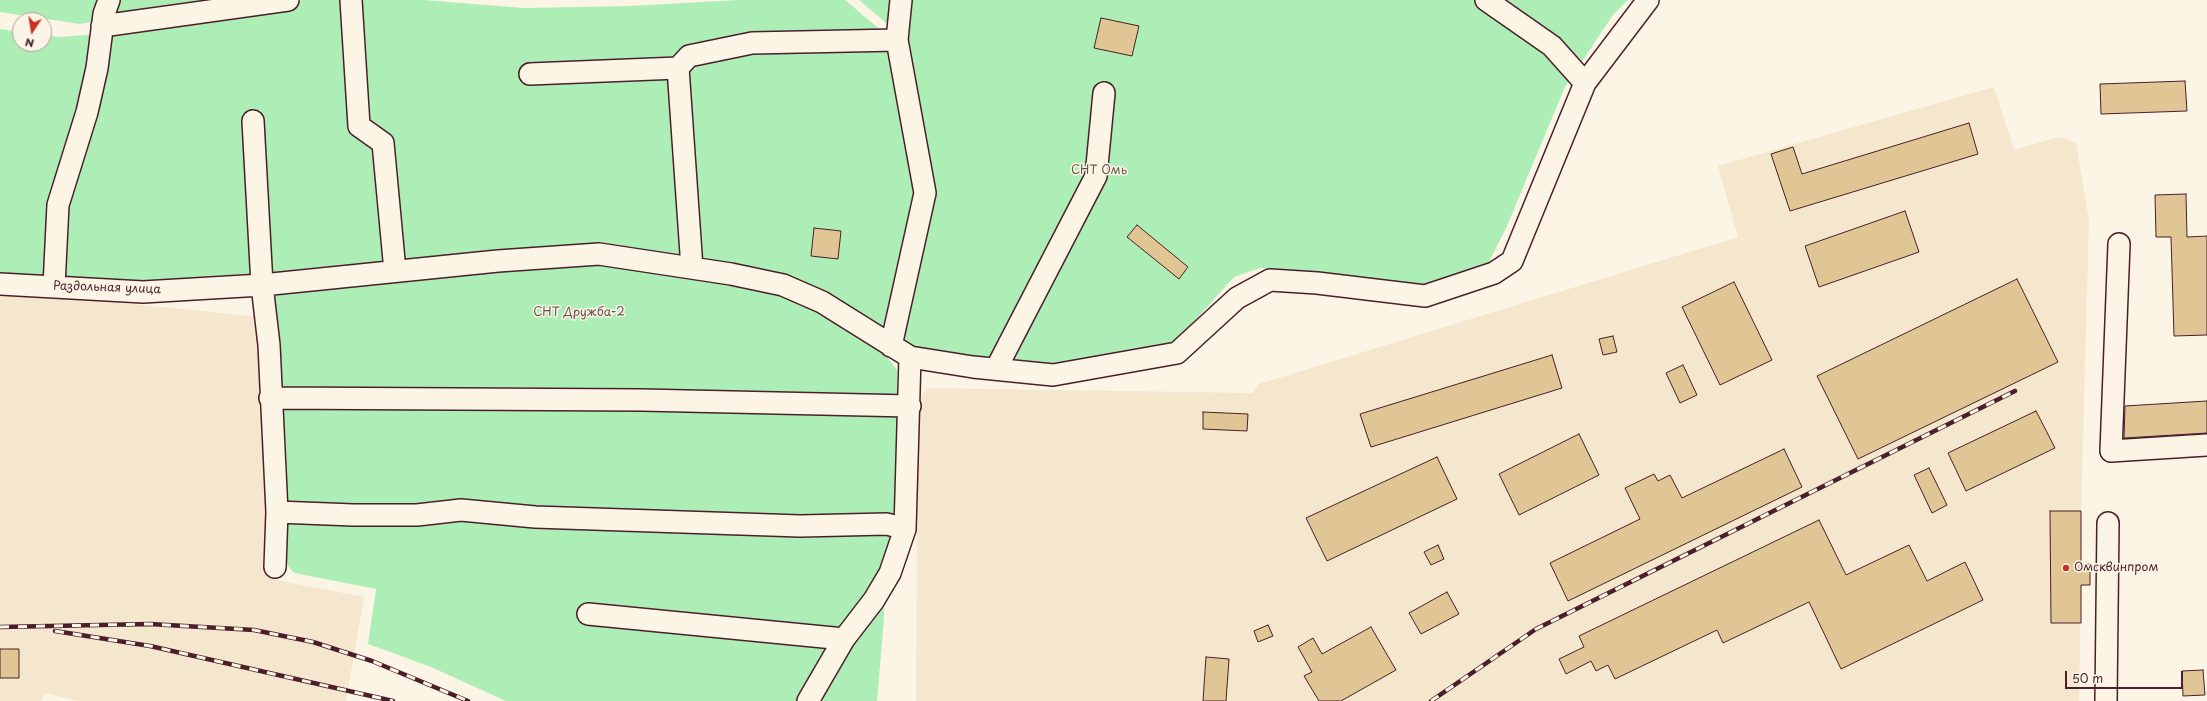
<!DOCTYPE html>
<meta charset="utf-8">
<style>
body{margin:0}
#map{position:relative;width:2207px;height:701px;overflow:hidden;background:#fcf5e5;font-family:"Playpen Sans",sans-serif}
canvas{display:block}
.north{position:absolute;left:12px;top:12px;width:40px;height:40px;box-sizing:border-box;background:#fcf5e5;border:1px solid #b59f9b;border-radius:50%;rotate:192deg;font-size:11px;font-weight:700;line-height:16px;text-align:center;color:#4a1f2b}
.north::after{content:'';display:block;margin:auto;width:14px;height:18px;background:#c8321e;clip-path:polygon(50% 0,100% 100%,50% 72%,0 100%)}
.scale{position:absolute;left:2065px;top:671px;width:118px;height:18px;box-sizing:border-box;border:2px solid #4a1f2b;border-top:0;padding-left:5px;font-size:12px;line-height:14px;white-space:nowrap;color:#4a1f2b;-webkit-text-stroke:3px #fcf5e5;paint-order:stroke}
</style>
<div id="map">
<canvas width="2207" height="701"></canvas>
<div class="north">N</div>
<div class="scale">50 m</div>
</div>
<script>
const c = document.querySelector('canvas').getContext('2d');
c.lineJoin = 'round';
function fillPath(path, color) { c.fillStyle = color; c.fill(path, 'evenodd'); }
const poly = rows => new Path2D(rows.map(r => 'M' + r).join(''));
function stroke(path, color, width, dash) { c.strokeStyle = color; c.lineWidth = width; c.lineCap = dash ? 'butt' : 'round'; c.setLineDash(dash || []); c.stroke(path); }
function drawText(font, color, halo, rows, align = 'center') {
  c.font = font + ' "Playpen Sans",sans-serif'; c.lineWidth = 3; c.setLineDash([]); c.textBaseline = 'middle'; c.strokeStyle = halo; c.fillStyle = color; for (const [text, x, y, turn = 0] of rows) {
    c.save(); c.translate(x, y); c.rotate((+turn || 0) * Math.PI / 180); c.textAlign = isNaN(turn) ? turn : align; if (halo) c.strokeText(text, 0, 0); c.fillText(text, 0, 0); c.restore();
  }
}
fillPath(poly([
 [1994,87,2014,150,2055,138,2064,138,2076,143,2089,220,2081,511,2081,564,2090,564,2090,585,2081,586,2079,701,916,701,918,406,922,396,928,388,1252,393,1259,384,1738,237,1718,166],
 [0,295,54,296,260,317,271,529,271,579,364,597,346,701,78,701,45,693,41,701,0,701]
]), '#f4e7cd');
fillPath(poly([
 [0,0,227,0,150,11,80,24,0,12],
 [303,0,424,0,523,8,629,6,738,0,845,0,890,38,921,197,885,331,885,354,897,370,896,516,883,565,884,618,877,701,506,701,431,667,368,644,376,589,294,573,283,560,273,272,131,282,0,276,0,29,20,32,20,44,44,44,44,35,59,37,136,31],
 [859,0,1628,0,1613,15,1565,87,1507,226,1488,264,1429,285,1260,268,1234,277,1174,344,1117,352,1053,367,913,349,897,339,920,242,899,34]
]), '#adeeb6');
const building = poly([
 [1101,18,1139,26,1132,56,1094,48,1101,18],
 [2185,81,2187,111,2101,114,2100,84,2185,81],
 [1969,123,1978,154,1790,211,1771,154,1793,147,1802,174,1969,123],
 [2186,194,2187,237,2207,236,2207,335,2174,336,2171,237,2156,237,2155,195,2186,194],
 [1905,211,1919,252,1819,287,1805,246,1905,211],
 [1137,225,1188,267,1179,279,1127,237,1137,225],
 [814,228,841,231,838,259,811,256,814,228],
 [2017,279,2058,362,1858,459,1817,376,2017,279],
 [1734,282,1772,360,1720,385,1682,307,1734,282],
 [1613,336,1617,352,1603,355,1599,339,1613,336],
 [1552,355,1562,388,1371,447,1360,414,1552,355],
 [1683,365,1697,395,1680,403,1666,373,1683,365],
 [2207,401,2207,433,2124,438,2125,406,2207,401],
 [2036,411,2055,448,1966,491,1948,453,2036,411],
 [1203,412,1248,414,1247,431,1203,429,1203,412],
 [1579,434,1599,475,1519,515,1499,474,1579,434],
 [1784,449,1802,487,1568,601,1550,563,1640,519,1625,488,1654,474,1658,481,1670,475,1682,498,1784,449],
 [1437,457,1457,499,1327,561,1306,518,1437,457],
 [1929,468,1947,505,1932,513,1914,475,1929,468],
 [2050,511,2081,511,2081,565,2090,564,2090,585,2081,585,2081,623,2051,623,2050,511],
 [1819,520,1846,575,1909,545,1927,581,1965,562,1983,600,1841,669,1809,602,1723,643,1717,630,1615,679,1608,665,1596,671,1591,661,1566,674,1559,659,1584,647,1579,636,1819,520],
 [1438,545,1444,559,1431,565,1424,552,1438,545],
 [1447,592,1459,614,1421,634,1409,613,1447,592],
 [1268,625,1273,636,1258,642,1254,631,1268,625],
 [1371,627,1396,670,1341,701,1319,701,1304,676,1312,672,1298,647,1313,638,1322,654,1371,627],
 [0,649,19,649,19,678,0,678,0,649],
 [1206,657,1229,659,1226,701,1203,701,1206,657],
 [2203,670,2205,695,2183,696,2182,671,2203,670]
]);
fillPath(building, '#e0c595');
stroke(building, '#4a1f2b', 1);
const minor = poly([
 [351,0,359,126,383,143,395,271],
 [102,26,288,0],
 [530,74,678,68],
 [1585,83,1648,0],
 [253,121,262,285,269,345,277,512,275,567],
 [2119,244,2111,451,2207,445],
 [692,268,678,68,689,56,752,43,897,40],
 [0,284,143,292,262,285,498,261,599,254,731,274,783,285,822,302,910,357,973,367,1053,375,1177,353,1237,298,1270,280,1317,283,1425,296,1494,273,1512,261,1585,83,1552,46,1486,0],
 [54,286,58,205,87,112,97,68,104,14,109,0],
 [891,346,925,193,897,40,901,0],
 [996,369,1096,176,1104,93],
 [270,398,642,400,910,406],
 [277,512,353,515,417,515,461,510,535,517,800,526,887,524,905,529],
 [588,614,844,639],
 [808,701,844,639,874,600,890,573,905,529,910,357],
 [2106,701,2108,523]
]);
stroke(minor, '#4a1f2b', 24);
stroke(minor, '#fcf5e5', 21);
const rail = poly([
 [0,627,150,624,254,630,313,642,372,661,468,701],
 [55,631,150,646,393,701],
 [1431,701,1536,629,2015,391]
]);
stroke(rail, '#4a1f2b', 4.5);
stroke(rail, '#fcf5e5', 3, [9]);
for (const [x, y, r, color] of [
 [2066,568,4,"#c8321e"]
]) { const dot = new Path2D(); dot.arc(x, y, r, 0, 2 * Math.PI); c.fillStyle = color; c.fill(dot); stroke(dot, '#fcf5e5', 1.5); }
drawText('12px', '#63534e', '#fcf5e5', [
 ["СНТ Омь",1099,171],
 ["СНТ Дружба-2",579,313]
]);
drawText('12px', '#4a1f2b', '#fcf5e5', [
 ["Раздольная улица",107,288,2]
]);
drawText('12px', '#4a1f2b', '#fcf5e5', [
 ["Омсквинпром",2074,568]
], 'left');
</script>
